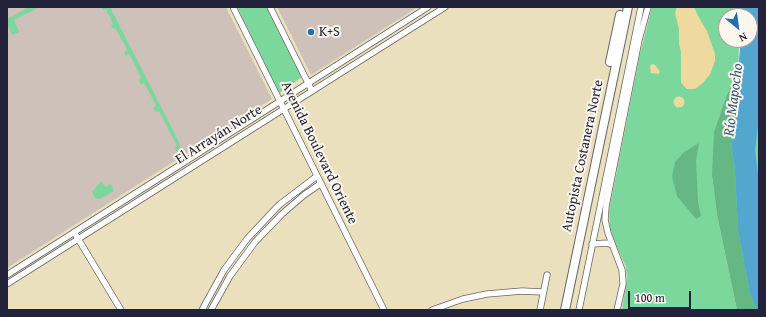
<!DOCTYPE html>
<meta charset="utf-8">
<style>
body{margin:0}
#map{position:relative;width:766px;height:317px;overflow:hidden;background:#eae0bd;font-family:"Gentium Book Plus",serif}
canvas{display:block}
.frame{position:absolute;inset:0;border:8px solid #22223b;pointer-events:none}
.north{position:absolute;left:718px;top:8px;width:40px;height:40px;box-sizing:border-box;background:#fbf7ec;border:1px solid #a4a2a5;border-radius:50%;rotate:151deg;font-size:11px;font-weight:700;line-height:16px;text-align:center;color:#22223b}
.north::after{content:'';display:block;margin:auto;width:14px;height:18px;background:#1f6fb2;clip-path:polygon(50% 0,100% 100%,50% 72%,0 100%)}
.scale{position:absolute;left:628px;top:291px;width:63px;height:18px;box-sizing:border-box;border:2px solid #22223b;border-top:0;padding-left:5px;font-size:12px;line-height:14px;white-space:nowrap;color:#22223b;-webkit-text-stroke:3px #fbf7ec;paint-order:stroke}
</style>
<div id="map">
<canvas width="766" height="317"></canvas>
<div class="frame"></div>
<div class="north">N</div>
<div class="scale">100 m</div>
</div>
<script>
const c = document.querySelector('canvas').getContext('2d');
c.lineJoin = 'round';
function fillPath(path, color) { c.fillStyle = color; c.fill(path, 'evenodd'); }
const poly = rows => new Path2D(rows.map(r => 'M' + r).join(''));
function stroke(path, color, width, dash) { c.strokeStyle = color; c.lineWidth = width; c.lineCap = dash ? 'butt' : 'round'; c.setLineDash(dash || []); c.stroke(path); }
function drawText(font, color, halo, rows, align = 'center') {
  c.font = font + ' "Gentium Book Plus",serif'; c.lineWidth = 4; c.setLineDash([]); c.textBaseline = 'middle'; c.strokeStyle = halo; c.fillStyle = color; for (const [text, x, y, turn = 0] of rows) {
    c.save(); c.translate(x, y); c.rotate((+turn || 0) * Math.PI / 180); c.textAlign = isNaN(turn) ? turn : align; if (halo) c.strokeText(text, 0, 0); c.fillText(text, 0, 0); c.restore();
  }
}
fillPath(poly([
 [7,7,226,7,272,99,7,268],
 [277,7,418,7,311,75]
]), '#cec1ba');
fillPath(poly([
 [29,7,40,7,14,20,19,32,12,35,7,24,7,19],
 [102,7,110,7,179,142,180,148,177,152,175,148,177,146,159,111,156,112,153,108,156,105,144,83,141,85,139,80,141,77,129,54,126,56,124,52,127,49,115,28,113,29,111,26,113,24,106,9,103,10],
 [237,7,267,7,302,77,279,93],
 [652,7,759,7,759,310,747,310,712,175,717,215,737,310,622,310,627,279,626,267,614,240,610,227,609,211,640,54],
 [726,16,750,16,750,40,726,40],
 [739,46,741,52,741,71,734,82,738,73],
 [101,181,105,187,111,184,114,191,100,199,95,198,92,192]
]), '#7cd79d');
fillPath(poly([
 [738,73,738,75,731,141,735,171,738,230,750,294,757,310,737,310,717,215,712,175,714,132,727,95],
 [699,143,696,161,697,180,698,202,701,216,696,219,677,196,672,177,675,162,684,152]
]), '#65b884');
fillPath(poly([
 [677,7,694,7,698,16,707,31,715,54,715,61,710,74,703,83,695,89,687,89,681,83,681,52,679,44,679,29,675,13],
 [652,64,655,65,659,70,660,72,658,74,651,73,650,66],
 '673.5 102a5.5 5.5 0 1 1 11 0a5.5 5.5 0 1 1-11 0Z'
]), '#eeda9e');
fillPath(poly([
 [741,7,759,7,759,118,755,150,759,181,759,310,757,310,750,294,738,230,735,171,731,141,741,40,750,40,750,16,742,16]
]), '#53a7cf');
const minor = poly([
 [233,7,384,310],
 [270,7,312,91],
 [74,232,121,310],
 [592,244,608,243,612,245],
 [7,275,428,7],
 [7,284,445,7],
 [202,310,224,270,247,239,279,205,317,176],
 [211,310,230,276,255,242,282,214,304,195,320,184],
 [432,310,463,299,487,294,522,291,543,292],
 [540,310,547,275],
 [579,310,641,7],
 [617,310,623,284,622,270,608,233,605,220,606,206,639,40,648,7]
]);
const highway = poly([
 [610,62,620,15],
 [565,310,628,7]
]);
stroke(minor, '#686468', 7);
stroke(highway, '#686468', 10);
stroke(minor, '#fff', 5.5);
stroke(highway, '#fff', 8);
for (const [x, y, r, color] of [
 [311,32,4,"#1f6fb2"]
]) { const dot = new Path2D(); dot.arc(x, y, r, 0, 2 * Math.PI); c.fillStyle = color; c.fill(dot); stroke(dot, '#fbf7ec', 1.5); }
drawText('14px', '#22223b', '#fbf7ec', [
 ["K+S",319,32]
], 'left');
drawText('14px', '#22223b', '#fbf7ec', [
 ["El Arrayán Norte",219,135,-32],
 ["Avenida Boulevard Oriente",319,153,64],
 ["Autopista Costanera Norte",583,156,-78]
]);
drawText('italic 15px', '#365776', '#fbf7ec', [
 ["Río Mapocho",734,100,-83]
]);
</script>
